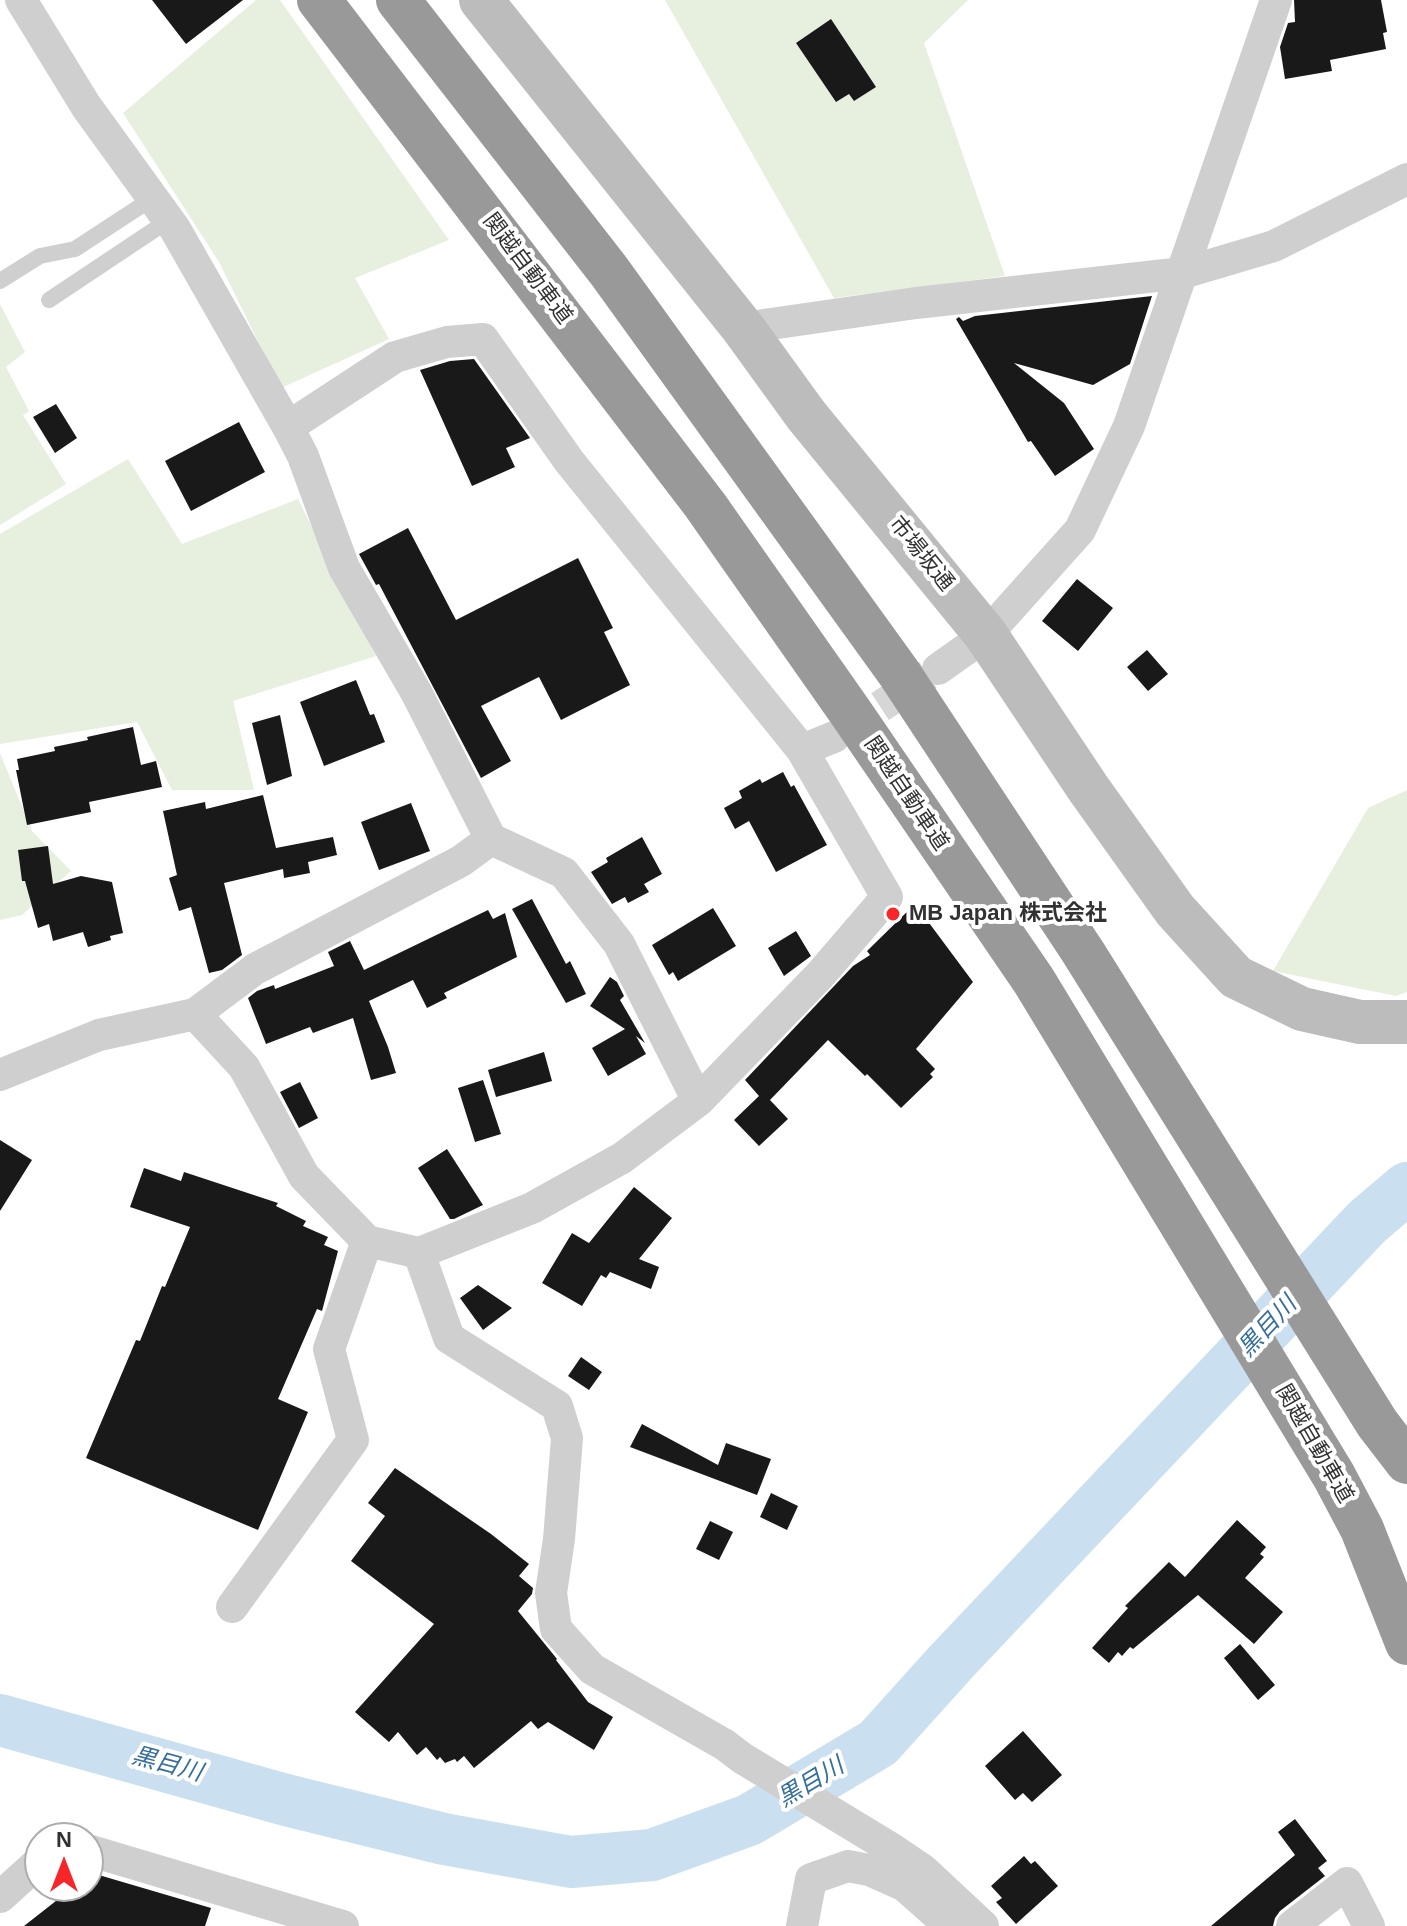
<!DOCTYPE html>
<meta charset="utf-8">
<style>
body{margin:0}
#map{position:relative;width:1407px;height:1926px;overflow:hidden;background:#fff;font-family:Helvetica,sans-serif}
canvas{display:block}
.north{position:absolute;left:24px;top:1822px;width:80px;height:80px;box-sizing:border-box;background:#fff;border:2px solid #adadad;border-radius:50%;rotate:0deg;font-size:22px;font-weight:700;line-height:32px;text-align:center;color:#323232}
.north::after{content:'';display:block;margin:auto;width:28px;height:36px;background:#f72629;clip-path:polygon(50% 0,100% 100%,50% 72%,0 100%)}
</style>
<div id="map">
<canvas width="1407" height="1926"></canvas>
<div class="north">N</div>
</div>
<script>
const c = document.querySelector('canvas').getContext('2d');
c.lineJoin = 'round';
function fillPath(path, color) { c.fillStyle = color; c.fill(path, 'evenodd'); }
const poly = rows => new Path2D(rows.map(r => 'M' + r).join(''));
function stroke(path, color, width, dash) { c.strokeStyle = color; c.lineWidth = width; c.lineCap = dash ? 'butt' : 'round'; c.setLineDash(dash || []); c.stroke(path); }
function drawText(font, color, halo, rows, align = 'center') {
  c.font = font + ' Helvetica,"Noto Sans JP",sans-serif'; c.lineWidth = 8; c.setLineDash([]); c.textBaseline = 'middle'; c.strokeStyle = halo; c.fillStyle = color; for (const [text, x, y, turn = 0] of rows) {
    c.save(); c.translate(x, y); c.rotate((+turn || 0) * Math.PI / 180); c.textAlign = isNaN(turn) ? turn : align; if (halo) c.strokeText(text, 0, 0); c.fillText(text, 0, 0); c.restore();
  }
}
fillPath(poly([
 [256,0,280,0,449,240,355,278,389,339,281,388,219,262,123,113],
 [665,0,968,0,924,43,1005,276,834,298],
 [0,304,25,352,6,367,29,411,23,415,66,484,0,525],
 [128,459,182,544,298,499,376,656,233,701,254,790,172,790,137,722,0,744,0,534],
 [0,753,32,831,71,871,22,915,0,920],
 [1407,790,1407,992,1396,996,1273,971,1368,808]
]), '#e7efdf');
stroke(poly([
 [0,1720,286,1800,444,1839,571,1862,652,1855,749,1820,878,1743,951,1662,1367,1222,1407,1188]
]), '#cadff0', 52);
fillPath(poly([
 [152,0,243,0,186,44],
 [1294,0,1381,0,1387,32,1383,33,1386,49,1330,60,1332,71,1285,79,1280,47,1288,23,1295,22],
 [831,19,876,87,854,101,849,94,836,102,796,43],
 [1152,296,1130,364,1093,385,1014,363,1064,403,1094,449,1055,476,1031,441,1028,442,956,319,959,317,963,321,975,316],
 [474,359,530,438,506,448,515,467,472,486,420,370,450,361],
 [56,404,77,438,55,453,33,417],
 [239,422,265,472,191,511,165,461],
 [408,528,456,620,578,558,613,628,604,632,630,685,561,720,539,677,481,706,511,761,481,778,379,584,376,585,359,554],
 [1077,579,1113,608,1078,651,1042,621],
 [1147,650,1168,674,1148,691,1127,667],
 [356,680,370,715,374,714,385,742,324,766,300,702],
 [280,715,292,776,267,785,252,723],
 [133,727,141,765,156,761,162,787,89,802,91,812,27,825,16,770,19,770,17,759,55,751,54,747,88,740,87,737],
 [783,772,791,787,794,785,827,845,776,872,749,821,735,829,724,808,742,798,739,791,760,779,762,783],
 [263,795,276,848,333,837,337,855,308,862,310,873,284,878,283,869,224,883,242,955,222,970,209,973,191,907,179,911,169,878,177,875,163,811,205,802,206,809],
 [411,803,430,851,379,870,361,822],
 [642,837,662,874,644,884,649,892,628,903,625,897,612,904,591,872,608,862,606,858],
 [48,846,53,884,81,876,112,882,123,933,110,936,111,940,88,947,83,932,53,941,49,924,38,928,25,881,22,881,18,850],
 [532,899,566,964,570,961,586,994,566,1003,512,909],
 [915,904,973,982,916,1049,935,1069,930,1074,933,1077,901,1108,867,1074,865,1076,828,1040,770,1100,788,1119,759,1146,734,1120,759,1096,745,1080,853,966,870,955,867,951],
 [713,908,736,946,678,981,673,972,669,975,652,945],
 [488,910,493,919,505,913,517,957,444,993,447,998,427,1008,413,980,369,1001,388,1047,396,1073,371,1080,353,1018,313,1033,310,1027,266,1044,248,998,257,991,274,985,275,989,334,966,328,952,350,941,364,970],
 [796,931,811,956,784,976,768,948],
 [610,977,617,982,624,996,620,1000,645,1043,636,1036,646,1054,608,1076,592,1048,625,1029,590,1006],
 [544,1052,552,1081,496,1097,488,1070],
 [483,1080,501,1134,475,1142,458,1088],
 [300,1082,318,1118,299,1128,280,1092],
 [0,1140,32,1160,0,1211],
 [447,1149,483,1205,454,1219,450,1219,418,1168],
 [144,1168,181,1181,184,1172,278,1203,276,1206,306,1221,303,1226,328,1237,324,1245,338,1251,322,1311,317,1309,278,1399,308,1412,258,1530,86,1458,136,1340,140,1341,162,1286,165,1287,190,1227,130,1207],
 [634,1187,672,1218,639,1259,659,1267,651,1289,610,1272,606,1278,601,1275,582,1306,542,1283,572,1233,589,1243],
 [478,1285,512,1308,483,1330,460,1298],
 [581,1357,602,1372,589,1390,568,1376],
 [642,1424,718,1465,726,1443,771,1459,757,1495,630,1447],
 [395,1468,491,1534,529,1564,519,1576,533,1588,532,1594,518,1611,557,1659,556,1660,588,1702,613,1717,594,1750,548,1722,538,1729,531,1721,474,1768,464,1756,457,1762,455,1759,445,1763,440,1757,437,1760,426,1747,417,1755,398,1732,389,1742,355,1712,434,1624,351,1561,385,1516,368,1503],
 [771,1493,798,1506,787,1530,760,1517],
 [1237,1520,1266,1547,1260,1554,1264,1557,1245,1578,1283,1612,1254,1644,1198,1595,1133,1649,1130,1647,1122,1656,1118,1652,1109,1663,1092,1648,1128,1608,1125,1606,1169,1562,1185,1577],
 [710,1521,733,1532,719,1560,696,1549],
 [1240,1644,1275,1685,1258,1700,1224,1658],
 [1023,1731,1062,1775,1032,1802,1023,1793,1015,1800,985,1766],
 [1295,1819,1327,1861,1318,1868,1325,1876,1280,1911,1275,1918,1273,1926,1211,1926,1295,1855,1278,1832],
 [1024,1856,1031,1864,1035,1861,1058,1886,1016,1924,996,1902,1002,1898,991,1886],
 [92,1873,211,1908,205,1926,24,1926,75,1886,88,1886,88,1876]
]), '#191919');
stroke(poly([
 [840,733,928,675]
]), '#d6d6d6', 32, [32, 16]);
stroke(poly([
 [0,281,40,256,75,249,153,198],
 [49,300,169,220]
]), '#cfcfcf', 16);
stroke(poly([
 [21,0,86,106,175,229,288,427,395,357,447,342,483,339,569,461,802,750,887,897,821,974,698,1101,622,1158,532,1208,419,1253,367,1241,304,1176,244,1067,195,1014],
 [743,328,916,303,1183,273,1274,246,1407,179],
 [288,427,303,456,344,568,416,692,491,839,564,873,619,944,698,1101],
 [938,669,986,635,1080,530,1129,426,1276,0],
 [802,750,834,737],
 [0,1075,99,1035,195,1014,255,969,461,861,491,839],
 [419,1253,449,1338,557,1406,567,1438,559,1539,551,1593,556,1629,592,1669,725,1745,742,1758,892,1849,923,1870,983,1926],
 [232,1607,353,1440,329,1349,367,1241],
 [88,1850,343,1926],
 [0,1897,40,1861],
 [802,1926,811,1879,848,1866,869,1870,905,1886,950,1926],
 [1292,1926,1347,1883,1369,1926]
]), '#cfcfcf', 32);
stroke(poly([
 [481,0,743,328,806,415,986,635,1088,788,1175,910,1236,977,1302,1009,1360,1022,1407,1022]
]), '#bcbcbc', 44);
stroke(poly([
 [319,0,705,505,851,713,1034,981,1334,1476,1362,1529,1407,1643],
 [398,0,609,271,899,673,1083,952,1377,1423,1407,1462]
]), '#999', 44);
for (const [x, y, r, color] of [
 [893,914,8,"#f72629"]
]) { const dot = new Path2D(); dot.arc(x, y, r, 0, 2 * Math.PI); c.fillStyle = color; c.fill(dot); stroke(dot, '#fff', 3); }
drawText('22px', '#323232', '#fff', [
 ["関越自動車道",527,269,53],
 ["市場坂通",921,554,51],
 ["関越自動車道",906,794,56],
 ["関越自動車道",1314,1444,60]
]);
drawText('bold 22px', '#323232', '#fff', [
 ["MB Japan 株式会社",909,914]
], 'left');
drawText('italic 24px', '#366f9e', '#fff', [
 ["黒目川",1268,1327,-47],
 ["黒目川",167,1765,15],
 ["黒目川",811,1783,-31]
]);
</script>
